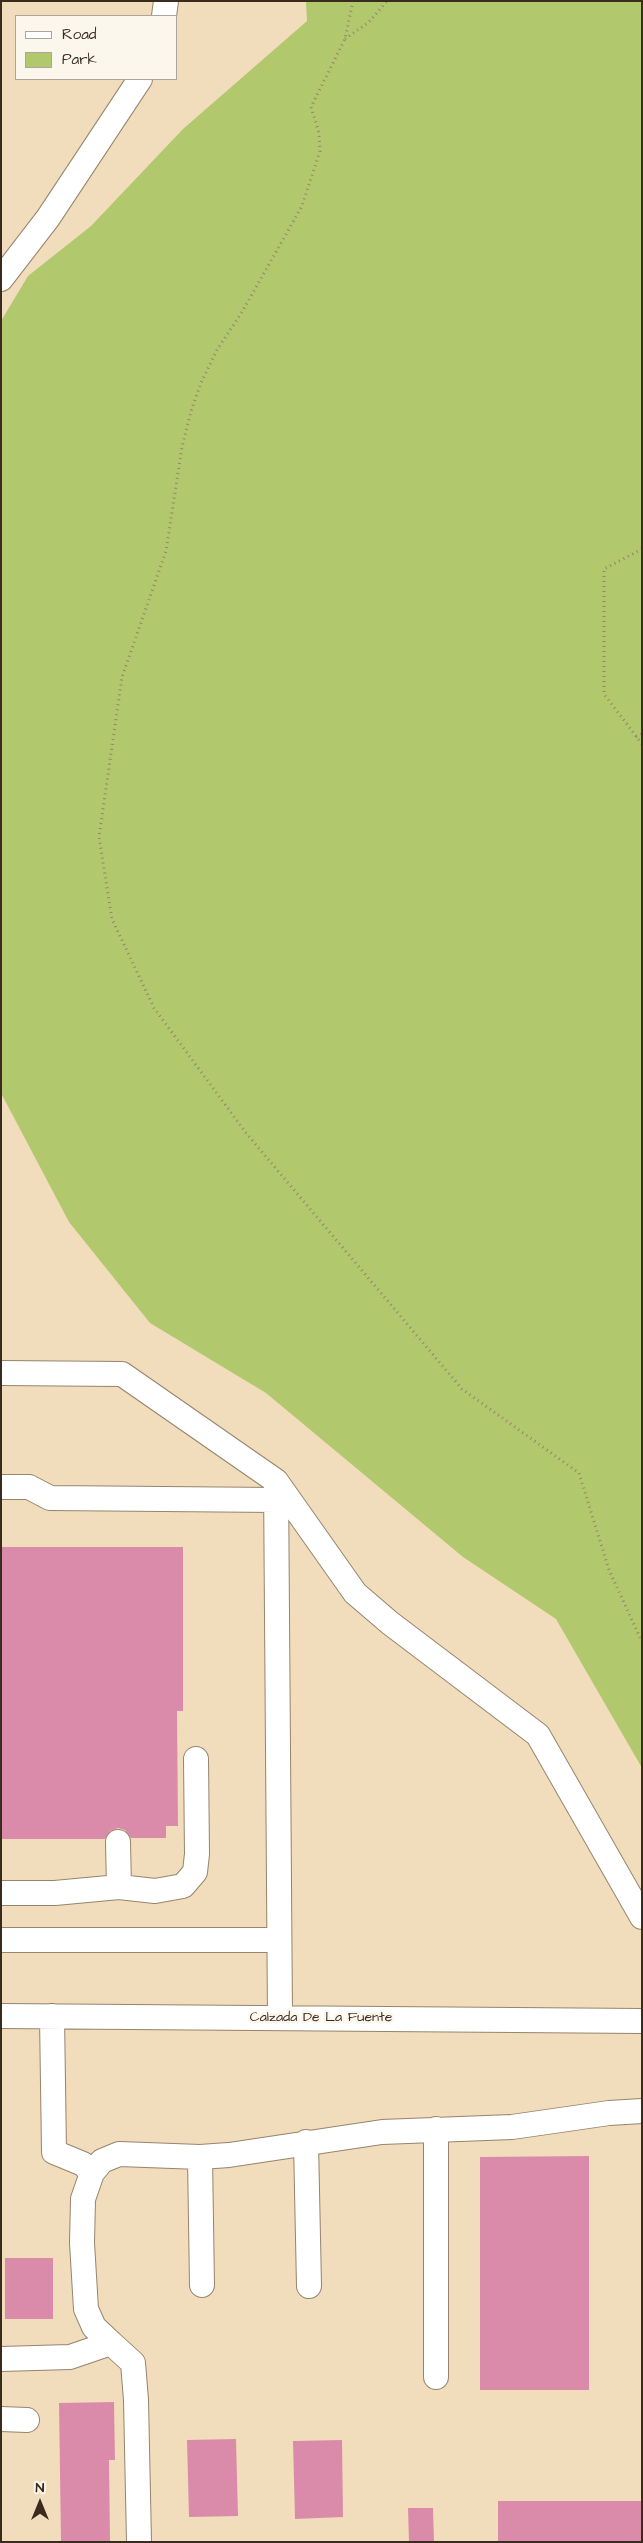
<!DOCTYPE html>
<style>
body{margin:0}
#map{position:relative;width:643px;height:2543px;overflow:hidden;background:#f1ddbc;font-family:"Architects Daughter",sans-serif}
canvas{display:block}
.frame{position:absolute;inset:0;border:2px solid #3b2a1e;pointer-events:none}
.legend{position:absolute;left:15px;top:15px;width:162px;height:65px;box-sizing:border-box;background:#fbf7ec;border:1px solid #aea59a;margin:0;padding:6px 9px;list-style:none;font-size:15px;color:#3b2a1e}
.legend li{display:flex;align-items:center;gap:10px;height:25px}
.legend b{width:25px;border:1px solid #aea59a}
.north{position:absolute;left:15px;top:2478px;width:50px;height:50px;-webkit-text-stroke:4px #fbf7ec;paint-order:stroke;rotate:0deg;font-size:14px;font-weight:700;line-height:20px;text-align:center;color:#3b2a1e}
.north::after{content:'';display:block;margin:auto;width:18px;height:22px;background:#3b2a1e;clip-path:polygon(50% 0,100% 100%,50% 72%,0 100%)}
</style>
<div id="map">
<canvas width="643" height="2543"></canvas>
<div class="frame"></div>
<ul class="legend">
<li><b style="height:6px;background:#fff"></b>Road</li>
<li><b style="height:14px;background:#b1c86d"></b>Park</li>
</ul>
<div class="north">N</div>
</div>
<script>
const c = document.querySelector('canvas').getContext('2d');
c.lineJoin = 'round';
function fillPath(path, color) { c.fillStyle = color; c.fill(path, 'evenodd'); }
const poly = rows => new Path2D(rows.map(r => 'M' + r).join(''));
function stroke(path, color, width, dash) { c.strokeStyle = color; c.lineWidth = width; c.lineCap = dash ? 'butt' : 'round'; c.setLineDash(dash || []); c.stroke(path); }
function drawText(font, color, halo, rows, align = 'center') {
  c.font = font + ' "Architects Daughter",sans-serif'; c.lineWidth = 5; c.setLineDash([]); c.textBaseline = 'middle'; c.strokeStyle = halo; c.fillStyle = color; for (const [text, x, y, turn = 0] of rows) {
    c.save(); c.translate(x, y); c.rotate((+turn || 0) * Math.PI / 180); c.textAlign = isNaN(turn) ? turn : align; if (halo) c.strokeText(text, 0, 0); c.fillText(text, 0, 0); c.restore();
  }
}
fillPath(poly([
 [306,1,642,1,642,1768,556,1619,463,1557,266,1393,150,1323,69,1222,1,1093,1,321,28,276,91,226,183,129,307,21]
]), '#b1c86d');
fillPath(poly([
 [1,1547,183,1547,183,1711,177,1711,178,1826,166,1826,166,1838,131,1838,125,1830,118,1828,110,1831,105,1839,1,1839],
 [589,2156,589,2390,480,2390,480,2157],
 [5,2258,53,2258,53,2319,5,2319],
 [114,2402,115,2460,109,2460,110,2542,61,2542,59,2403],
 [236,2439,238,2516,189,2517,187,2440],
 [342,2440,343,2517,295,2519,293,2441],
 [498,2501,642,2501,642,2542,498,2542],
 [408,2508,433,2508,434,2542,409,2542]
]), '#db8baa');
const minor = poly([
 [164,16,166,1],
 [1,279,48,218,140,79],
 [1,1373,122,1374,276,1481,355,1593,390,1623,538,1735,642,1917],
 [276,1481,280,2018],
 [1,1487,29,1487,50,1498,276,1500],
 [118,1842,119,1887],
 [1,1893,55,1893,119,1887,155,1891,183,1886,195,1872,197,1854,196,1759],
 [1,1940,279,1940],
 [1,2016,642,2021],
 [52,2016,54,2152,83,2164,92,2173],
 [436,2129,436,2377],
 [306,2142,309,2286],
 [200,2157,202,2285],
 [111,2343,94,2327,86,2309,82,2243,83,2199,92,2173,102,2161,119,2154,200,2157,229,2155,382,2132,512,2127,609,2113,642,2111],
 [1,2359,70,2357,111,2343,133,2363,136,2400,139,2542],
 [1,2419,27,2420]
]);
stroke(minor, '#96846d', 26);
stroke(poly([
 [353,1,345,39,311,107,319,133,320,151,302,206,242,312,217,350,201,383,191,411,182,447,166,551,122,677,99,837,112,919,154,1008,246,1133,462,1389,579,1473,609,1570,642,1642],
 [345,39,369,22,387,1],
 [642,549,604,569,604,694,642,744],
 [636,737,642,734]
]), '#96846d', 3, [1, 4]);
stroke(minor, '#fff', 24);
drawText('14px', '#3b2a1e', '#fbf7ec', [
 ["Calzada De La Fuente",321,2018]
]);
</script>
